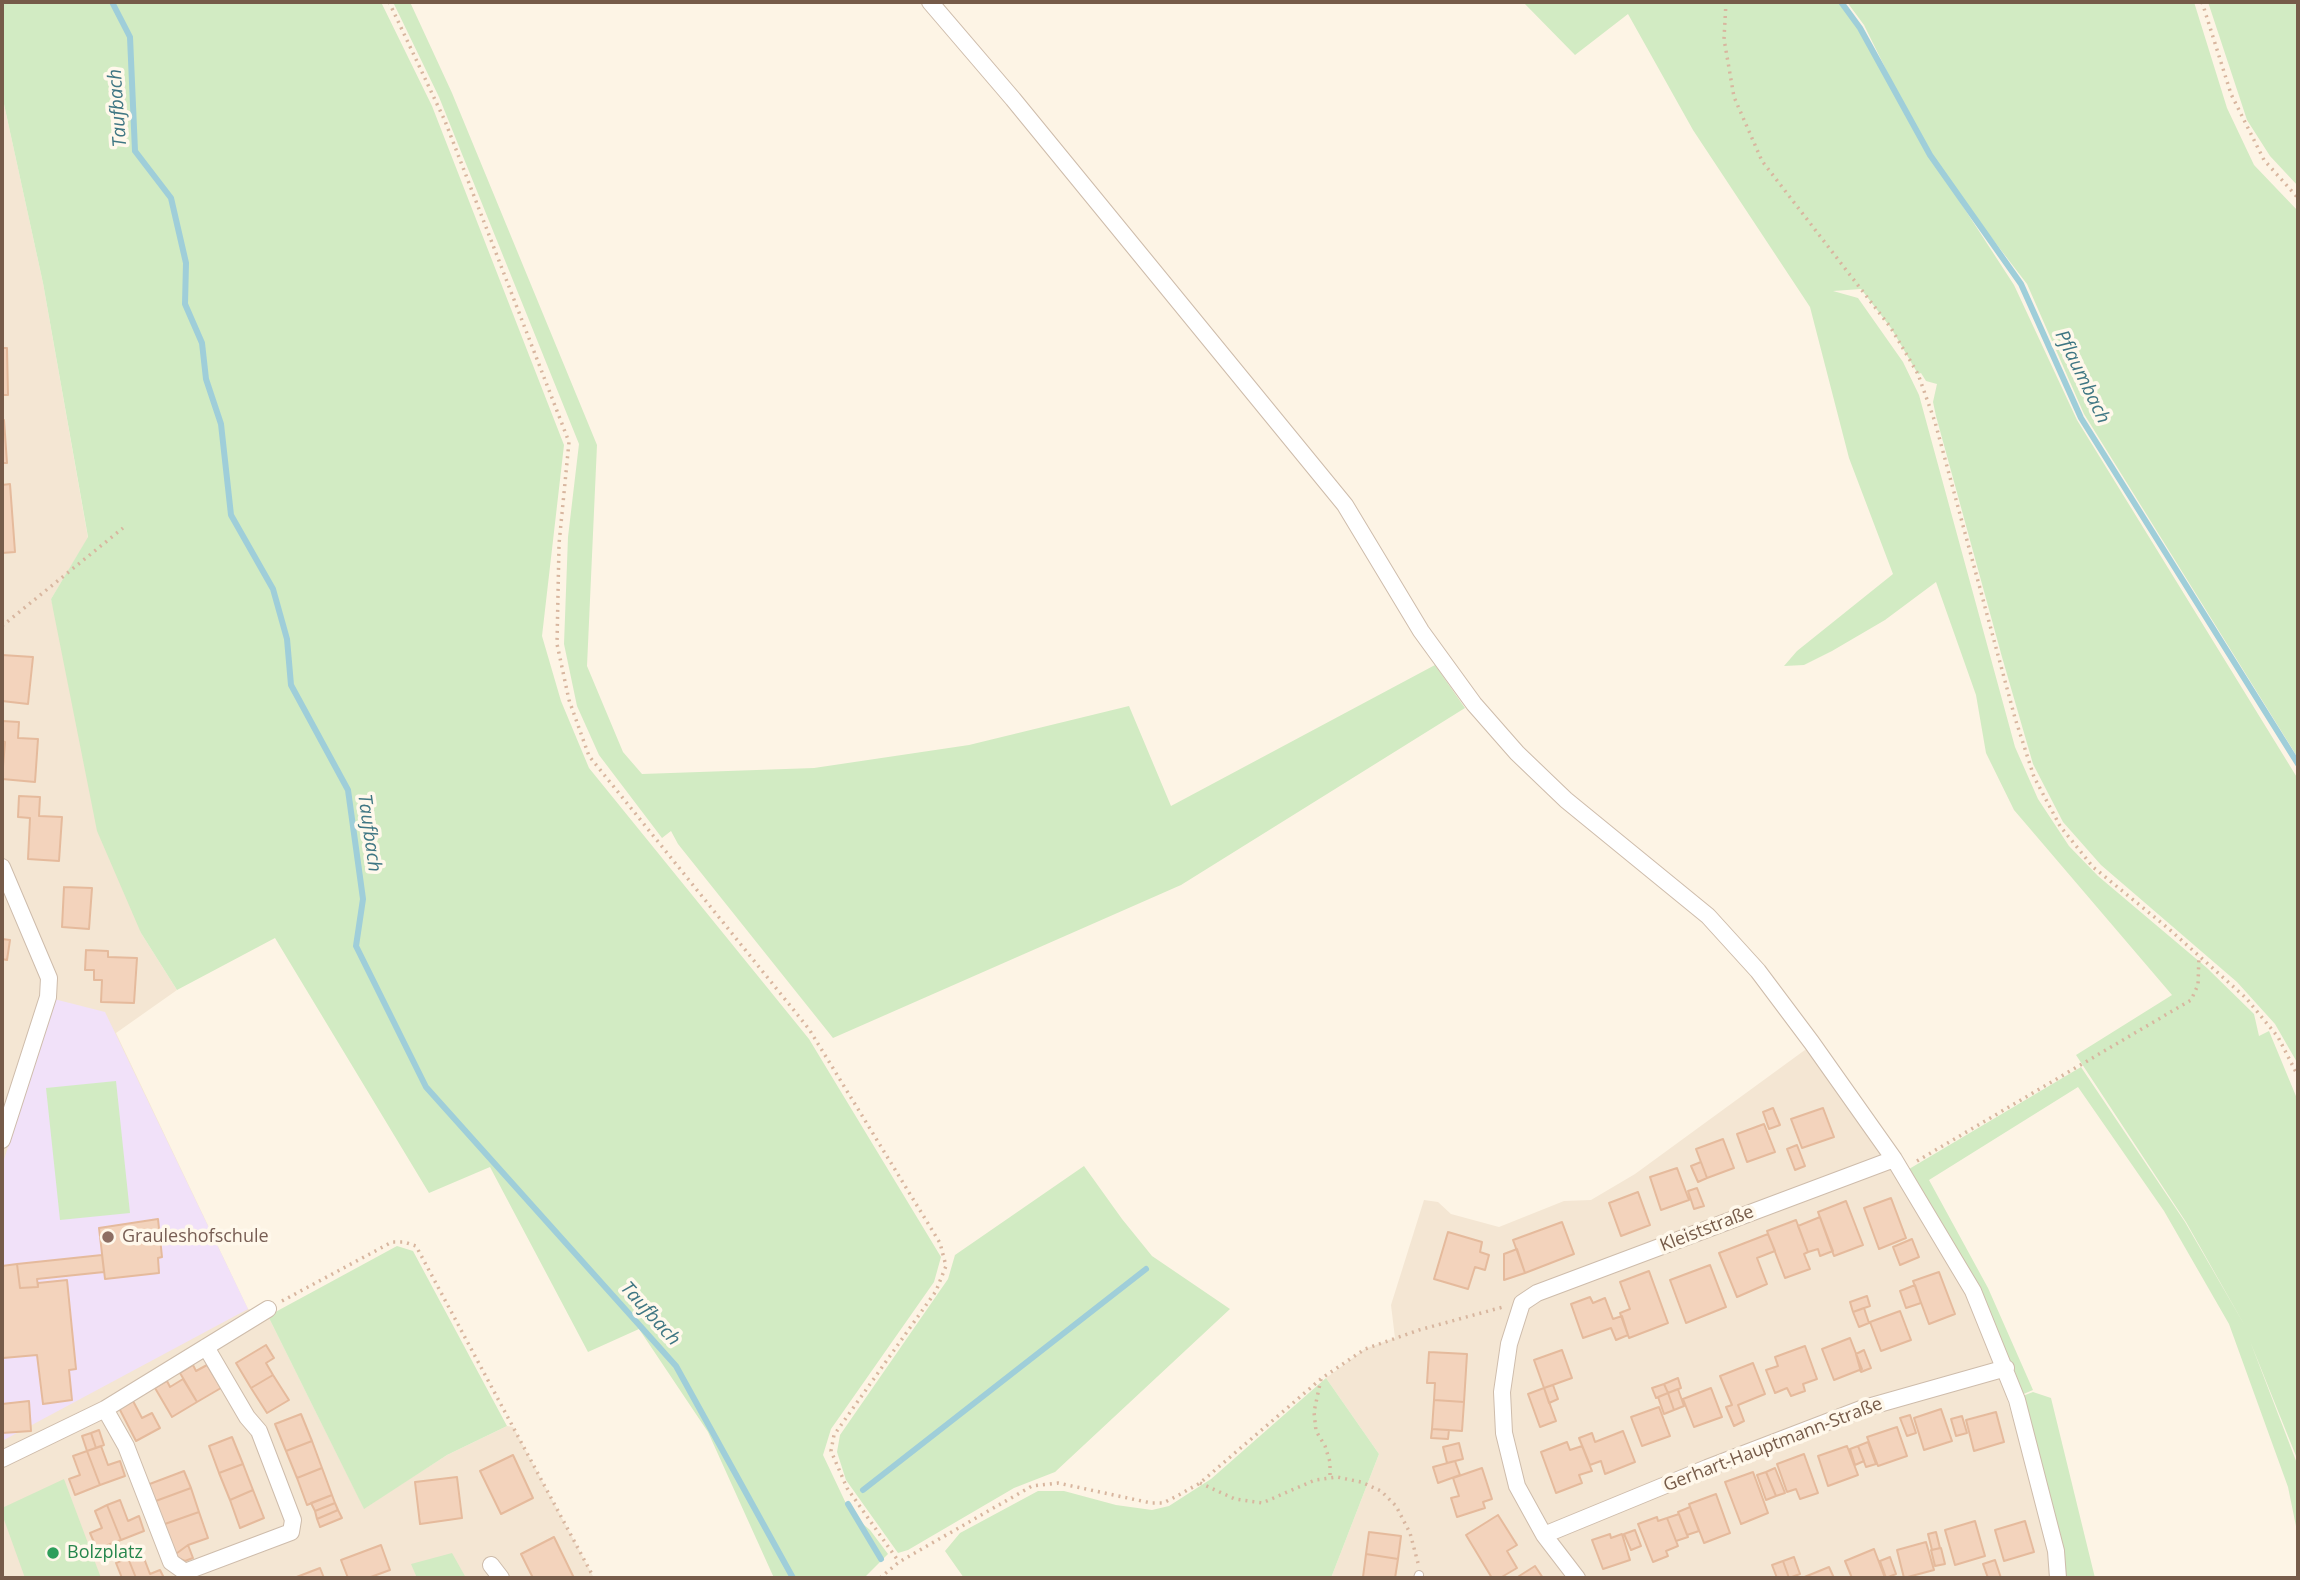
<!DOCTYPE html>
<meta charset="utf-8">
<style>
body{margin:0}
#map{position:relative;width:2300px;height:1580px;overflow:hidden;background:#fdf4e5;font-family:"Open Sans",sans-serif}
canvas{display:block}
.frame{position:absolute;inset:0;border:4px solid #765b49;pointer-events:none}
</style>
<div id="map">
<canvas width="2300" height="1580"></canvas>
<div class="frame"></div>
</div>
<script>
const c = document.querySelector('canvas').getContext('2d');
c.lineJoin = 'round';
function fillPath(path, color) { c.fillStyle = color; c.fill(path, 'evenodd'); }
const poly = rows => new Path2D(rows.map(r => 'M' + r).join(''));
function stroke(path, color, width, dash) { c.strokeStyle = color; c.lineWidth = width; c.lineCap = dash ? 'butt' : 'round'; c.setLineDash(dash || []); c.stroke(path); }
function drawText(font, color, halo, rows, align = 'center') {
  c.font = font + ' "Open Sans",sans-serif'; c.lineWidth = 7; c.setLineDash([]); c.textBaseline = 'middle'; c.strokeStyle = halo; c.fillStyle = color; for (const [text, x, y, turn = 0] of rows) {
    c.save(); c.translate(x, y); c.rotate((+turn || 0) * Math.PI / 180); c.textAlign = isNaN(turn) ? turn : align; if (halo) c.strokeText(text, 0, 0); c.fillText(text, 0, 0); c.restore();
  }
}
fillPath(poly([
 [2,95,43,283,88,538,51,599,141,933,177,990,116,1033,248,1309,268,1316,364,1508,447,1455,507,1426,513,1427,594,1578,2,1578],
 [1809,1047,1897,1171,1940,1243,1989,1338,2046,1531,2052,1578,1331,1578,1379,1454,1326,1378,1365,1349,1395,1338,1391,1305,1424,1200,1438,1202,1451,1214,1499,1227,1564,1201,1591,1200,1635,1174]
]), '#f4e6d3');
fillPath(poly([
 [54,999,105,1012,248,1309,2,1441,2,1166]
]), '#f1e1f9');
fillPath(poly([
 [2,2,381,2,432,106,564,445,542,636,561,701,589,768,809,1039,941,1257,934,1282,831,1429,823,1455,851,1514,870,1530,888,1554,864,1578,774,1578,708,1432,639,1329,588,1352,490,1167,429,1193,275,938,177,990,141,933,97,831,51,599,88,537,43,283,2,95],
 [393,2,410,2,452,93,597,445,587,666,623,752,642,774,814,768,969,745,1129,706,1171,806,1435,665,1465,708,1181,885,833,1038,678,844,671,831,662,838,599,755,577,706,564,644,568,537,579,444,439,97],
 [1523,2,1839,2,1858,28,1919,136,1864,25,1847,2,2194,2,2227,108,2254,165,2298,211,2298,758,2084,414,2027,284,1938,168,2014,285,2077,420,2298,779,2298,1064,2275,1024,2237,982,2101,865,2063,822,2033,764,2002,657,1936,416,1933,402,1937,384,1926,381,1921,373,1918,374,1891,328,1861,289,1833,291,1858,298,1903,362,1919,395,2015,747,2038,799,2069,846,2098,876,2207,968,2254,1014,2259,1036,2269,1031,2298,1101,2298,1461,2250,1341,2298,1466,2298,1536,2288,1487,2229,1324,2164,1211,2078,1087,1929,1180,1988,1288,2033,1390,2019,1396,1904,1172,2081,1067,2185,1222,2245,1326,2186,1222,2076,1055,2172,995,2014,810,1986,753,1976,695,1936,582,1885,620,1832,651,1804,665,1784,666,1797,651,1893,574,1849,458,1810,307,1693,130,1628,14,1575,55],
 [2208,2,2298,2,2298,186,2270,156,2247,120],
 [116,1081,130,1213,60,1220,46,1088],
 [1084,1166,1122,1219,1152,1256,1230,1309,1055,1472,1014,1488,908,1550,898,1553,846,1480,837,1452,840,1435,948,1279,955,1255],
 [397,1246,413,1251,507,1426,447,1455,364,1509,268,1316],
 [1326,1378,1379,1454,1331,1578,964,1578,945,1551,960,1533,1038,1491,1064,1491,1116,1505,1152,1510,1169,1506,1211,1479],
 [2033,1392,2051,1398,2095,1578,2061,1578,2020,1397],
 [64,1479,101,1578,25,1578,2,1514,2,1508],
 [452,1553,466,1578,417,1578,411,1564]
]), '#d2ebc3');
stroke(poly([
 [112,2,130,37,135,151,171,198,186,263,185,304,202,343,206,379,221,424,231,515,273,589,287,639,291,685,348,790,363,899,356,946,426,1087,676,1366,793,1578],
 [1841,2,1860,28,1930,155,2021,284,2081,418,2298,764],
 [863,1490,1146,1269],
 [848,1504,881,1559]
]), '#9fced9', 6);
const building = poly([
 [2,348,7,348,8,395,2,395,2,348],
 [2,420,4,420,7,463,2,463,2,420],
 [10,484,15,552,2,553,2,485,10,484],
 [2,655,33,657,28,704,2,701,2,655],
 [2,721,19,722,18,738,38,739,35,782,2,779,5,742,2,741,2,721],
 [19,796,40,797,39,816,62,817,59,861,28,859,30,818,18,817,19,796],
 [64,887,92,888,89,929,62,927,64,887],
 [2,939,10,940,7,960,2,959,2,939],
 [86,950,108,951,108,957,137,958,134,1003,101,1002,102,980,94,980,94,970,85,970,86,950],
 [1773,1108,1780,1125,1769,1129,1763,1112,1773,1108],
 [1823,1108,1834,1137,1802,1148,1791,1119,1823,1108],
 [1764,1124,1775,1152,1747,1162,1737,1134,1764,1124],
 [1723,1139,1734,1168,1707,1178,1696,1149,1723,1139],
 [1797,1145,1805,1166,1795,1170,1787,1149,1797,1145],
 [1701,1162,1707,1178,1698,1182,1691,1166,1701,1162],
 [1677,1168,1689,1200,1661,1210,1650,1177,1677,1168],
 [1697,1188,1704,1206,1694,1209,1688,1191,1697,1188],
 [1638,1192,1650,1225,1621,1236,1609,1203,1638,1192],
 [1891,1198,1906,1238,1879,1249,1864,1208,1891,1198],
 [1846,1201,1863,1245,1834,1256,1818,1212,1846,1201],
 [1820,1217,1833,1251,1820,1256,1818,1249,1808,1252,1798,1226,1820,1217],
 [158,1219,162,1257,158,1258,159,1273,105,1279,99,1228,158,1219],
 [1796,1220,1808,1252,1804,1254,1810,1269,1785,1278,1767,1231,1796,1220],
 [1562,1222,1574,1254,1525,1273,1513,1240,1562,1222],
 [1448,1232,1482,1242,1480,1252,1489,1255,1485,1270,1475,1267,1468,1289,1434,1279,1448,1232],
 [1768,1234,1775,1251,1757,1258,1767,1284,1737,1297,1719,1253,1768,1234],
 [1912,1239,1919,1257,1900,1265,1893,1247,1912,1239],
 [1517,1249,1525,1273,1504,1280,1504,1254,1517,1249],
 [102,1255,104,1272,37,1279,38,1287,20,1288,17,1264,102,1255],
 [17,1264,20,1288,38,1287,38,1283,67,1280,76,1369,69,1370,72,1400,43,1404,37,1355,3,1358,2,1266,17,1264],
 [1710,1265,1726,1307,1686,1323,1670,1280,1710,1265],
 [1649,1271,1668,1323,1629,1338,1620,1313,1630,1309,1620,1282,1649,1271],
 [1939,1272,1955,1314,1929,1324,1913,1281,1939,1272],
 [1915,1285,1921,1303,1906,1308,1900,1291,1915,1285],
 [1867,1296,1870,1306,1853,1312,1850,1302,1867,1296],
 [1590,1297,1593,1303,1605,1298,1613,1319,1622,1316,1628,1335,1616,1340,1611,1328,1583,1338,1571,1304,1590,1297],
 [1864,1308,1869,1323,1859,1327,1853,1312,1864,1308],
 [1900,1311,1911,1340,1881,1351,1870,1322,1900,1311],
 [1850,1338,1862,1369,1834,1380,1822,1349,1850,1338],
 [266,1345,274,1358,266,1363,273,1375,251,1388,236,1363,266,1345],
 [1805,1346,1817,1379,1803,1384,1805,1391,1791,1396,1787,1388,1775,1393,1766,1370,1778,1366,1775,1357,1805,1346],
 [1562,1350,1572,1378,1544,1388,1534,1360,1562,1350],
 [1864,1350,1871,1368,1861,1372,1856,1354,1864,1350],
 [1429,1352,1467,1354,1464,1402,1434,1400,1435,1383,1427,1383,1429,1352],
 [1753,1363,1765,1394,1738,1405,1744,1421,1734,1426,1726,1407,1732,1405,1720,1376,1753,1363],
 [193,1365,196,1371,207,1365,221,1388,197,1402,180,1373,193,1365],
 [273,1375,289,1400,267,1413,251,1388,273,1375],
 [1678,1378,1681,1388,1668,1393,1664,1384,1678,1378],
 [183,1379,197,1402,172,1417,155,1388,167,1381,170,1387,183,1379],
 [1664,1384,1668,1393,1656,1398,1652,1388,1664,1384],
 [1553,1385,1558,1399,1549,1403,1544,1388,1553,1385],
 [1544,1388,1556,1421,1540,1427,1528,1394,1544,1388],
 [1711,1388,1722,1417,1694,1427,1683,1399,1711,1388],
 [1678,1389,1684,1406,1674,1410,1668,1393,1678,1389],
 [1668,1393,1674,1410,1664,1414,1658,1397,1668,1393],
 [1434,1400,1464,1402,1462,1431,1432,1429,1434,1400],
 [29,1401,31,1431,2,1433,2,1404,29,1401],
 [133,1401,142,1418,152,1413,160,1428,136,1441,119,1408,133,1401],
 [1659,1407,1670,1436,1642,1446,1631,1417,1659,1407],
 [1941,1409,1952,1441,1924,1450,1914,1418,1941,1409],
 [1996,1412,2004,1442,1974,1451,1966,1420,1996,1412],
 [301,1414,312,1441,286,1451,275,1424,301,1414],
 [1910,1415,1916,1433,1907,1436,1900,1418,1910,1415],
 [1962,1416,1967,1433,1956,1436,1951,1419,1962,1416],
 [1897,1427,1907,1456,1878,1466,1867,1437,1897,1427],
 [1432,1429,1449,1430,1448,1439,1431,1438,1432,1429],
 [99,1430,104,1445,96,1448,91,1433,99,1430],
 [1623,1431,1635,1462,1605,1474,1601,1461,1590,1465,1579,1438,1592,1433,1595,1442,1623,1431],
 [91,1433,96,1448,87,1451,82,1436,91,1433],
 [232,1437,243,1464,219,1473,209,1446,232,1437],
 [312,1441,322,1468,297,1478,286,1451,312,1441],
 [1567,1442,1570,1450,1582,1446,1592,1471,1579,1475,1582,1483,1556,1493,1541,1452,1567,1442],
 [1868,1442,1876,1464,1866,1467,1858,1446,1868,1442],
 [1459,1443,1463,1459,1447,1463,1443,1447,1459,1443],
 [101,1446,108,1465,120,1461,125,1476,100,1485,87,1451,101,1446],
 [1847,1446,1858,1475,1828,1486,1818,1456,1847,1446],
 [1858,1446,1864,1461,1855,1465,1850,1449,1858,1446],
 [87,1451,100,1485,75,1495,69,1479,80,1475,73,1456,87,1451],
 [1804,1454,1818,1493,1800,1499,1796,1489,1787,1492,1777,1464,1804,1454],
 [513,1455,533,1498,501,1514,480,1471,513,1455],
 [1455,1461,1460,1475,1438,1483,1433,1467,1455,1461],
 [243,1464,253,1490,230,1500,219,1473,243,1464],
 [322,1468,332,1495,307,1505,297,1478,322,1468],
 [1482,1468,1492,1499,1483,1502,1485,1508,1457,1517,1451,1498,1459,1496,1453,1478,1482,1468],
 [1775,1468,1785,1493,1776,1496,1766,1472,1775,1468],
 [184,1471,191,1488,153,1502,147,1485,184,1471],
 [1753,1472,1768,1513,1741,1524,1725,1482,1753,1472],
 [1766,1472,1776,1496,1766,1500,1757,1475,1766,1472],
 [457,1477,462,1518,420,1524,415,1482,457,1477],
 [191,1488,199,1512,162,1525,153,1502,191,1488],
 [253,1490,264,1518,240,1528,230,1500,253,1490],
 [1716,1494,1730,1533,1704,1543,1689,1504,1716,1494],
 [332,1495,335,1503,315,1511,311,1503,332,1495],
 [120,1500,128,1521,139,1516,144,1531,121,1540,107,1505,120,1500],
 [335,1503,338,1510,317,1519,315,1511,335,1503],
 [107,1505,121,1540,97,1549,90,1533,102,1528,95,1511,107,1505],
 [1690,1507,1699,1531,1687,1535,1678,1512,1690,1507],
 [338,1510,342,1518,320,1527,317,1519,338,1510],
 [199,1512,208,1538,188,1545,173,1556,162,1525,199,1512],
 [1679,1514,1688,1537,1676,1541,1667,1518,1679,1514],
 [1498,1515,1517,1545,1507,1551,1517,1568,1500,1578,1492,1578,1466,1535,1498,1515],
 [1657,1517,1658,1521,1667,1518,1678,1546,1666,1551,1668,1556,1653,1562,1638,1524,1657,1517],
 [1975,1521,1985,1556,1955,1565,1945,1530,1975,1521],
 [2025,1521,2034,1552,2004,1561,1995,1530,2025,1521],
 [1635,1530,1641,1546,1631,1550,1624,1534,1635,1530],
 [1369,1532,1401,1536,1398,1559,1366,1554,1369,1532],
 [1936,1532,1940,1548,1932,1550,1928,1534,1936,1532],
 [1610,1534,1611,1538,1622,1534,1630,1560,1603,1569,1592,1540,1610,1534],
 [554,1537,574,1578,533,1578,521,1554,554,1537],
 [1926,1542,1934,1570,1904,1578,1897,1550,1926,1542],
 [188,1545,193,1558,185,1561,173,1556,188,1545],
 [381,1545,390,1570,368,1578,348,1578,341,1560,381,1545],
 [1941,1548,1945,1564,1935,1566,1931,1550,1941,1548],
 [1874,1549,1885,1578,1852,1578,1845,1561,1874,1549],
 [142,1553,150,1574,160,1570,164,1578,136,1578,128,1558,142,1553],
 [1366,1554,1398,1559,1395,1578,1363,1577,1366,1554],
 [1794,1557,1800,1574,1789,1578,1783,1561,1794,1557],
 [1890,1557,1896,1574,1886,1578,1880,1561,1890,1557],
 [128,1558,136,1578,122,1578,116,1563,128,1558],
 [1995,1560,2001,1578,1988,1578,1983,1564,1995,1560],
 [1783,1561,1789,1578,1777,1578,1772,1565,1783,1561],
 [1535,1566,1543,1578,1516,1578,1535,1566],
 [1829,1567,1834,1578,1802,1578,1829,1567],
 [320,1568,324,1578,294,1578,320,1568]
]);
fillPath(building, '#f3d3bc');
stroke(building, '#e5ba9c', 2);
const service = poly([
 [1418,1578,1419,1575]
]);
const minor = poly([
 [930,2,1013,99,1345,505,1421,631,1474,704,1517,753,1566,800,1708,916,1758,971,1812,1043,1894,1159,1973,1291,2017,1400,2056,1551,2058,1578],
 [2,867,49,978,48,997,2,1140],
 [105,1409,126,1446,171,1562,185,1572,291,1532,293,1520,259,1431,247,1417,206,1347],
 [2,1459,105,1409,268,1309],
 [1544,1535,1707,1468,1861,1409,2006,1368],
 [491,1565,501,1578],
 [1577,1578,1544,1535,1517,1486,1504,1433,1502,1392,1509,1344,1522,1303,1537,1293,1894,1159]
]);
stroke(service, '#cebcab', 10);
stroke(minor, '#cebcab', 18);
stroke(poly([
 [389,2,445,121,569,442,559,544,557,644,569,700,589,756,809,1029,940,1243,946,1266,936,1291,834,1435,831,1451,847,1488,899,1562],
 [1726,2,1724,39,1734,97,1762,161,1891,328,1918,374,1935,422,2015,718,2034,777,2060,826,2093,867,2169,929,2246,998,2278,1037,2298,1076],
 [2202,2,2231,94,2264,160,2298,198],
 [2,626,123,528],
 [1917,1161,2191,1000,2198,985,2199,956],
 [282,1301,392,1242,404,1242,416,1246,594,1578],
 [1321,1379,1314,1412,1316,1431,1325,1446,1330,1462,1330,1478],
 [1200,1483,1235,1499,1262,1503,1315,1480,1337,1477,1361,1482,1381,1491,1396,1506,1410,1533,1418,1563],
 [880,1578,899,1562,1032,1486,1058,1483,1151,1503,1163,1503,1177,1496,1200,1483,1322,1378,1365,1349,1419,1330,1503,1307]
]), '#d8b69f', 3.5, [2, 5]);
stroke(service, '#fff', 8);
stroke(minor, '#fff', 16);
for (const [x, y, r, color] of [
 [108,1237,7,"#8d6e63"],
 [53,1553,7,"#2e9e5b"]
]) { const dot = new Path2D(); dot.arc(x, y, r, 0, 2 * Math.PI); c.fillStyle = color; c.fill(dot); stroke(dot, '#fff8eb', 2.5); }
drawText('18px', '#765b49', '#fff8eb', [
 ["Kleiststraße",1707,1229,-21],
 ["Gerhart-Hauptmann-Straße",1773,1445,-21]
]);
drawText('18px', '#785e54', '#fff8eb', [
 ["Grauleshofschule",122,1237]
], 'left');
drawText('18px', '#27864d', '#fff8eb', [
 ["Bolzplatz",67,1553]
], 'left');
drawText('italic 19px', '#3f7683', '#fff8eb', [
 ["Taufbach",118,108,-94],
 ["Pflaumbach",2082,377,64],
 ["Taufbach",369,833,82],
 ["Taufbach",650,1314,48]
]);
</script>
